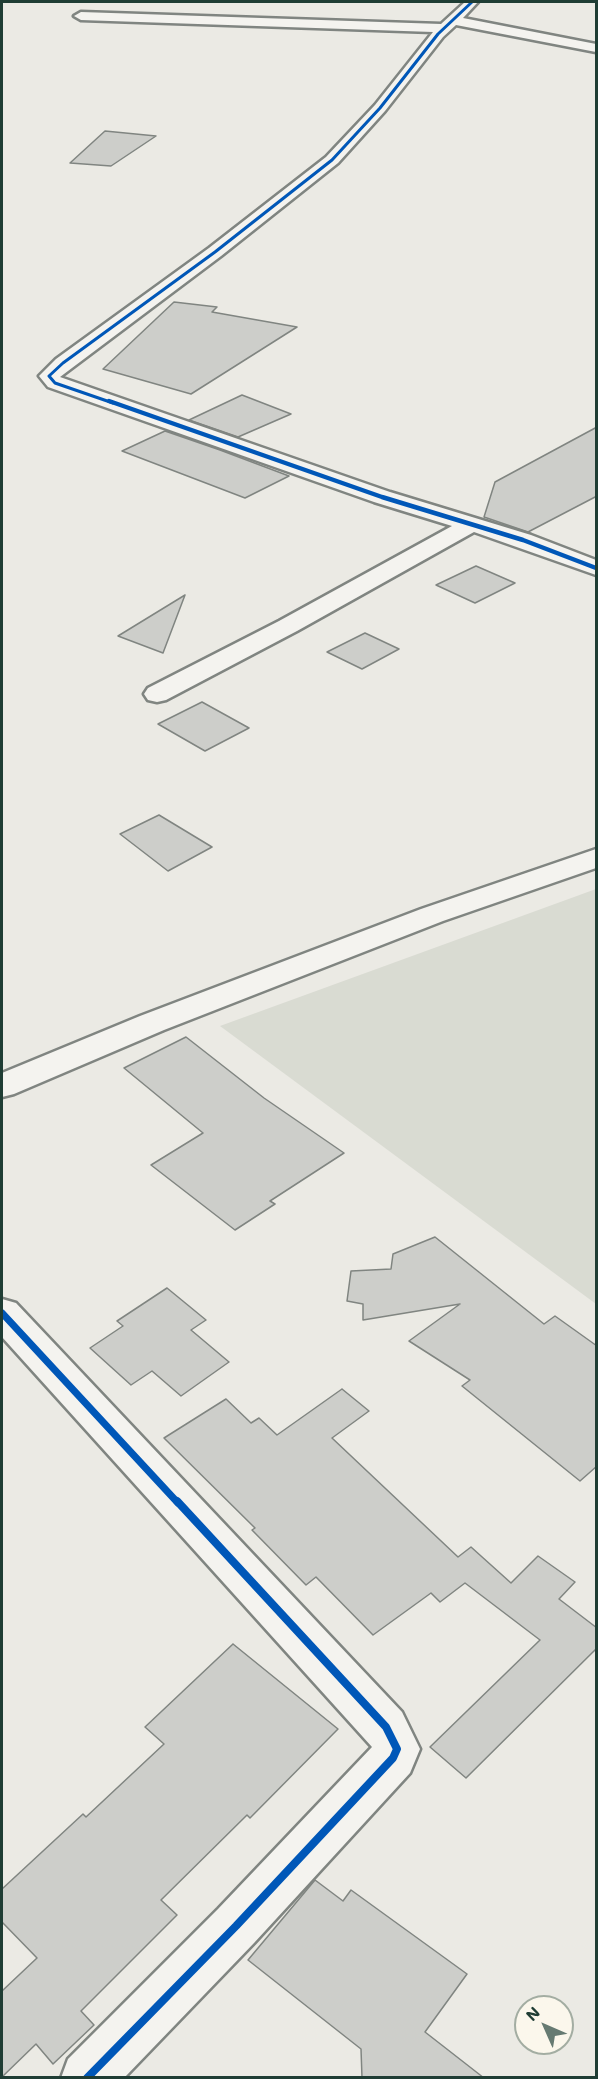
<!DOCTYPE html>
<style>
body{margin:0}
#map{position:relative;width:598px;height:2079px;overflow:hidden;background:#ebeae4;font-family:Mali,sans-serif}
canvas{display:block}
.frame{position:absolute;inset:0;border:3px solid #1f3d34;pointer-events:none}
.north{position:absolute;left:514px;top:1995px;width:60px;height:60px;box-sizing:border-box;background:#fbf7ec;border:2px solid #a3ada2;border-radius:50%;rotate:315deg;font-size:16px;font-weight:700;line-height:24px;text-align:center;color:#1f3d34}
.north::after{content:'';display:block;margin:auto;width:21px;height:27px;background:#667a72;clip-path:polygon(50% 0,100% 100%,50% 72%,0 100%)}
</style>
<div id="map">
<canvas width="598" height="2079"></canvas>
<div class="frame"></div>
<div class="north">N</div>
</div>
<script>
const c = document.querySelector('canvas').getContext('2d');
c.lineJoin = 'round';
function fillPath(path, color) { c.fillStyle = color; c.fill(path, 'evenodd'); }
const poly = rows => new Path2D(rows.map(r => 'M' + r).join(''));
function stroke(path, color, width, dash) { c.strokeStyle = color; c.lineWidth = width; c.lineCap = dash ? 'butt' : 'round'; c.setLineDash(dash || []); c.stroke(path); }
fillPath(poly([
 [596,889,596,1304,220,1026]
]), '#d9dbd2');
const building = poly([
 [105,131,156,136,111,166,70,163,105,131],
 [174,302,217,307,212,312,297,327,191,394,103,369,174,302],
 [242,395,291,414,238,437,189,420,242,395],
 [597,427,597,496,528,532,484,517,495,482,597,427],
 [165,431,220,450,289,476,245,498,122,451,165,431],
 [476,566,515,583,475,603,436,585,476,566],
 [185,595,163,653,118,636,185,595],
 [365,633,399,649,362,669,327,652,365,633],
 [202,702,249,728,205,751,158,724,202,702],
 [159,815,212,847,168,871,120,834,159,815],
 [186,1037,264,1098,344,1153,270,1201,275,1204,235,1230,151,1165,203,1133,124,1068,186,1037],
 [435,1237,544,1324,555,1316,597,1346,597,1466,580,1481,462,1386,470,1380,409,1341,460,1304,363,1320,363,1304,347,1301,351,1271,391,1269,393,1254,435,1237],
 [167,1288,206,1320,191,1330,229,1362,181,1396,152,1371,131,1385,90,1348,123,1326,117,1321,167,1288],
 [342,1389,369,1411,332,1438,458,1557,471,1547,511,1583,538,1556,575,1582,559,1599,597,1628,597,1648,466,1778,430,1747,540,1640,465,1583,440,1602,431,1593,373,1635,316,1577,306,1585,252,1530,255,1528,164,1438,226,1399,251,1423,259,1418,277,1435,342,1389],
 [233,1644,338,1729,250,1818,247,1815,161,1900,177,1915,81,2011,94,2025,53,2064,36,2044,2,2077,2,1991,37,1958,2,1922,2,1889,83,1814,86,1817,164,1744,145,1727,233,1644],
 [315,1880,343,1901,351,1890,467,1974,425,2032,484,2078,362,2078,361,2049,248,1960,315,1880]
]);
fillPath(building, '#cdceca');
stroke(building, '#808581', 1.5);
const minor = poly([
 [465,2,478,2,463,18,596,44,596,52,456,25,443,37,385,111,338,163,221,256,60,377,390,492,531,535,596,560,596,575,474,532,297,631,166,700,157,702,148,700,144,694,148,688,279,621,452,526,374,502,48,387,39,376,56,359,209,248,326,157,375,105,433,32,81,20,74,16,81,12,441,24,465,2],
 [2,1299,16,1303,402,1712,420,1749,410,1773,254,1943,124,2078,61,2078,68,2059,218,1909,372,1747,2,1337,2,1299]
]);
const major = poly([
 [596,849,596,868,443,921,164,1030,14,1094,2,1097,2,1073,140,1016,421,909,596,849]
]);
stroke(minor, '#808581', 5);
stroke(major, '#808581', 5);
fillPath(minor, '#f4f3ef');
fillPath(major, '#f4f3ef');
stroke(poly([
 [113,403,55,383,49,376,63,363,215,252,332,160,380,108,438,34,472,2]
]), '#0057b8', 3);
stroke(poly([
 [109,401,382,497,523,540,596,568]
]), '#0057b8', 4.5);
stroke(poly([
 [2,1313,178,1503]
]), '#0057b8', 7);
stroke(poly([
 [87,2078,236,1926,393,1758,397,1749,386,1727,177,1501]
]), '#0057b8', 8);
</script>
